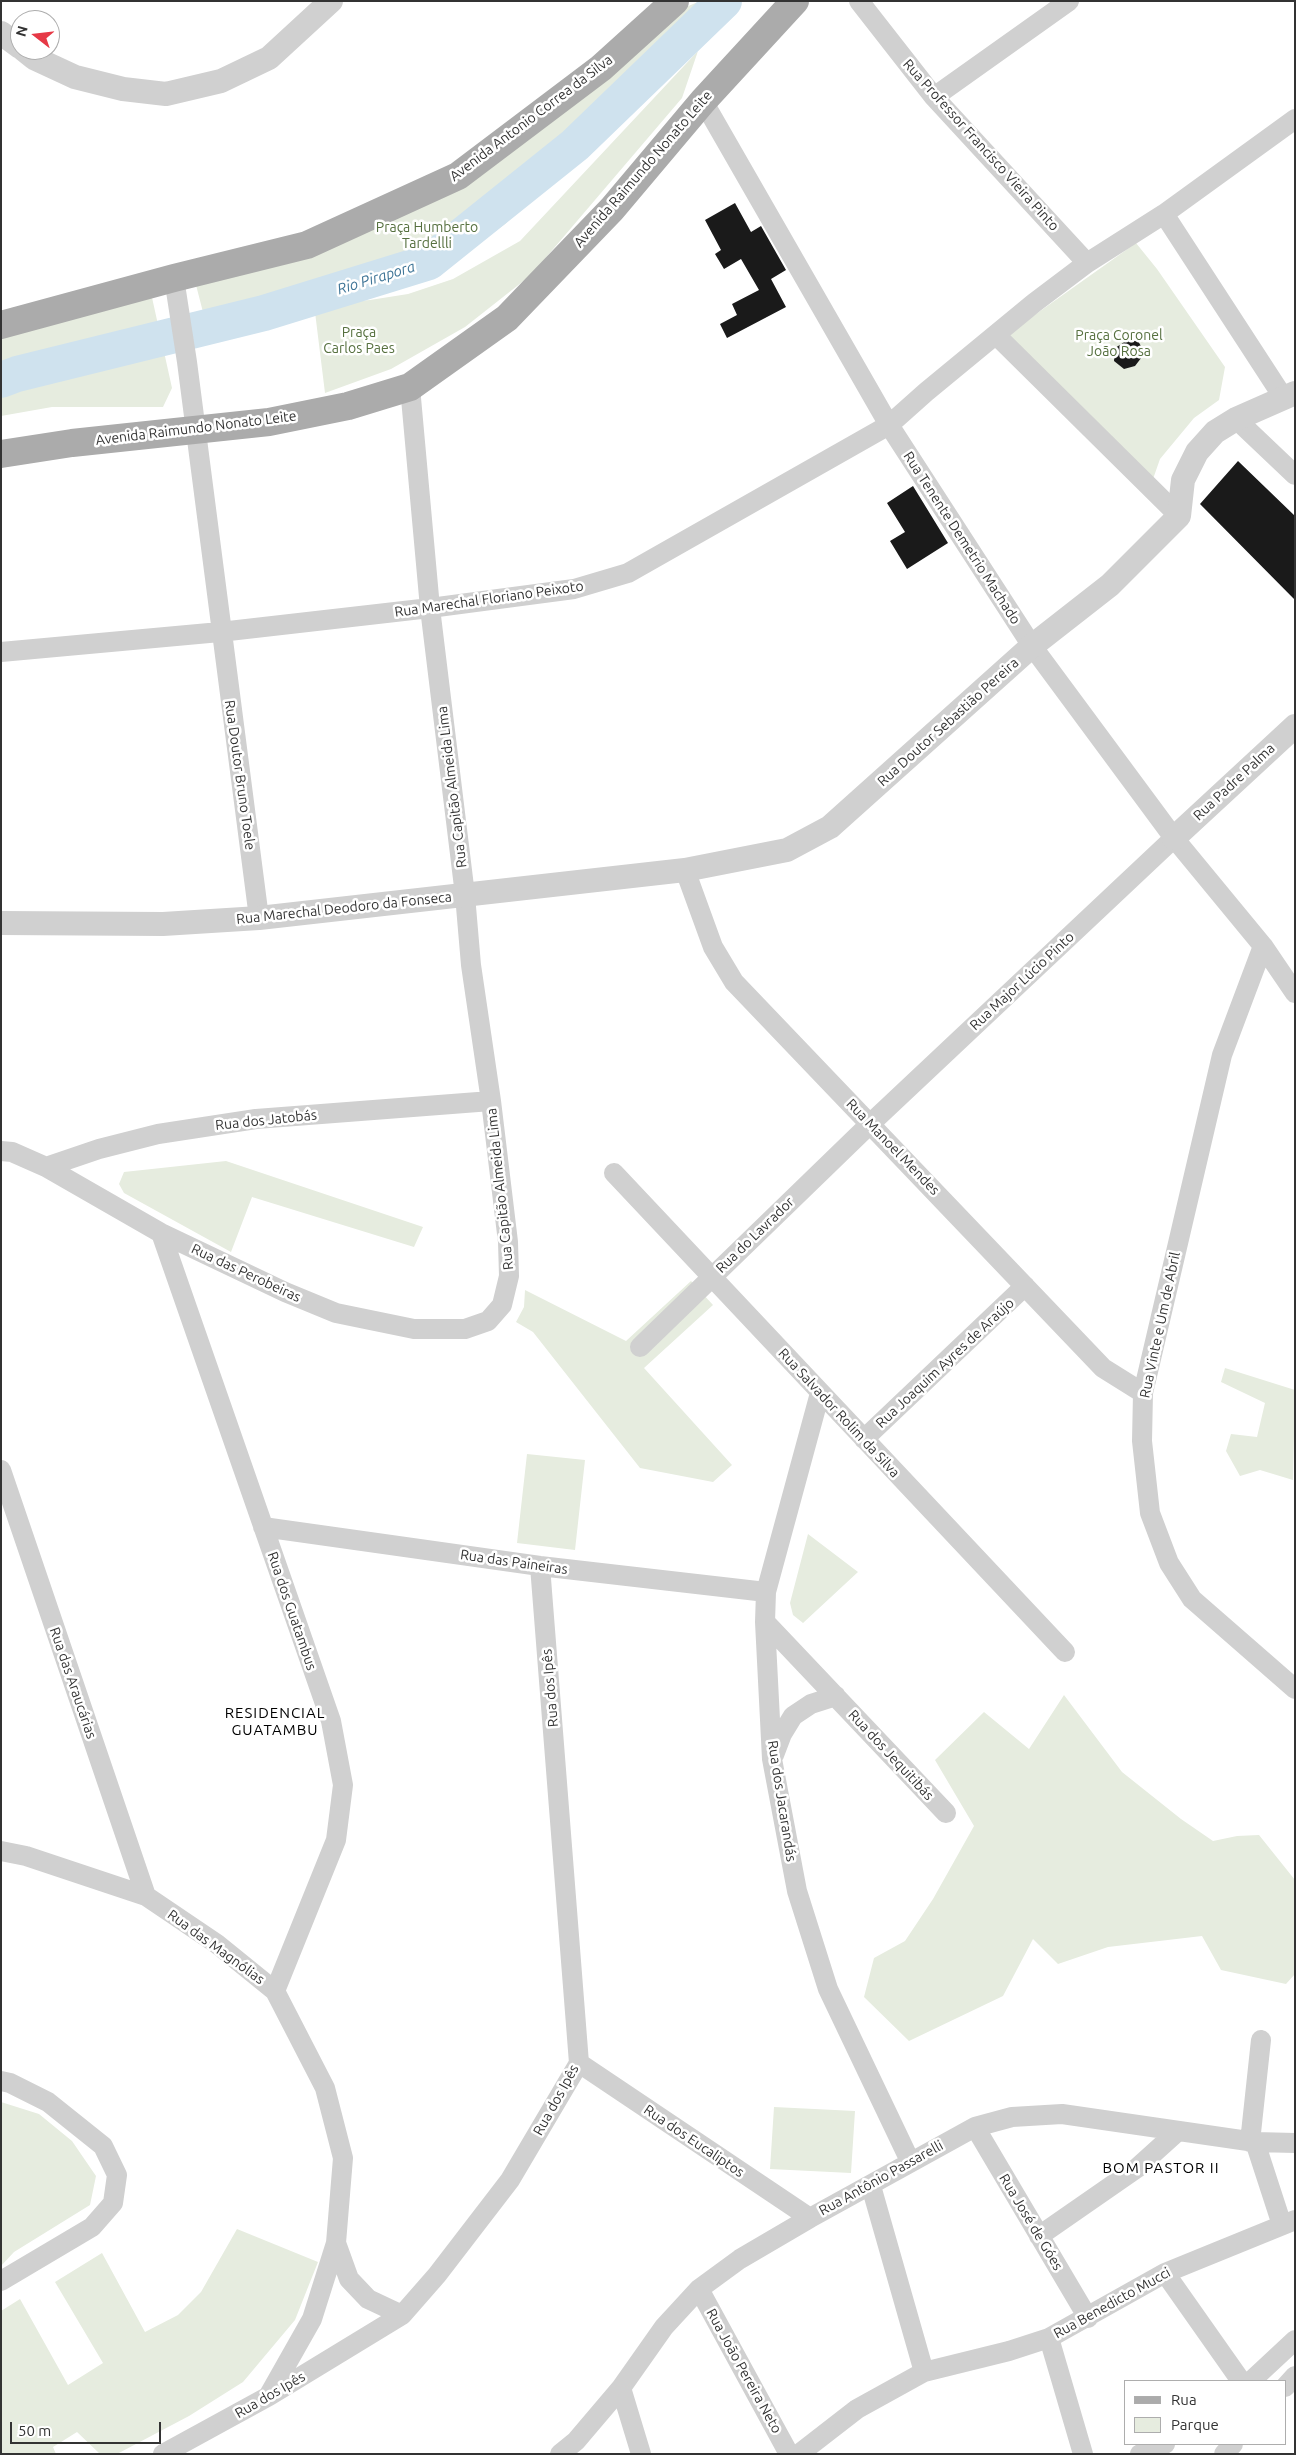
<!DOCTYPE html>
<meta charset="utf-8">
<style>
body{margin:0}
#map{position:relative;width:1296px;height:2455px;overflow:hidden;background:#fff;font-family:Ubuntu,sans-serif}
canvas{display:block}
.frame{position:absolute;inset:0;border:2px solid #333;pointer-events:none}
.legend{position:absolute;left:1124px;top:2380px;width:162px;height:65px;box-sizing:border-box;background:#fff;border:1px solid #adadad;margin:0;padding:6px 9px;list-style:none;font-size:15px;color:#333}
.legend li{display:flex;align-items:center;gap:10px;height:25px}
.legend b{width:25px;border:1px solid #adadad}
.north{position:absolute;left:10px;top:10px;width:50px;height:50px;box-sizing:border-box;background:#fff;border:1px solid #adadad;border-radius:50%;rotate:286deg;font-size:14px;font-weight:700;line-height:20px;text-align:center;color:#333}
.north::after{content:'';display:block;margin:auto;width:18px;height:22px;background:#e63946;clip-path:polygon(50% 0,100% 100%,50% 72%,0 100%)}
.scale{position:absolute;left:10px;top:2422px;width:151px;height:22px;box-sizing:border-box;border:2px solid #333;border-top:0;padding-left:6px;font-size:15px;line-height:18px;white-space:nowrap;color:#333;-webkit-text-stroke:4px #fff;paint-order:stroke}
</style>
<div id="map">
<canvas width="1296" height="2455"></canvas>
<div class="frame"></div>
<ul class="legend">
<li><b style="height:6px;background:#ababab"></b>Rua</li>
<li><b style="height:14px;background:#e6ecdf"></b>Parque</li>
</ul>
<div class="north">N</div>
<div class="scale">50 m</div>
</div>
<script>
const c = document.querySelector('canvas').getContext('2d');
c.lineJoin = 'round';
function fillPath(path, color) { c.fillStyle = color; c.fill(path, 'evenodd'); }
const poly = rows => new Path2D(rows.map(r => 'M' + r).join(''));
function stroke(path, color, width, dash) { c.strokeStyle = color; c.lineWidth = width; c.lineCap = dash ? 'butt' : 'round'; c.setLineDash(dash || []); c.stroke(path); }
function drawText(font, color, halo, rows, align = 'center') {
  c.font = font + ' Ubuntu,sans-serif'; c.lineWidth = 5; c.setLineDash([]); c.textBaseline = 'middle'; c.strokeStyle = halo; c.fillStyle = color; for (const [text, x, y, turn = 0] of rows) {
    c.save(); c.translate(x, y); c.rotate((+turn || 0) * Math.PI / 180); c.textAlign = isNaN(turn) ? turn : align; if (halo) c.strokeText(text, 0, 0); c.fillText(text, 0, 0); c.restore();
  }
}
fillPath(poly([
 [700,1,712,1,645,91,505,224,445,267,400,286,289,297,204,316,196,285,448,186,677,11],
 [698,51,682,98,531,275,465,327,391,369,325,393,314,304,370,300,408,294,453,279,520,241],
 [1136,243,1157,269,1225,367,1219,400,1194,418,1160,459,1153,479,1005,336],
 [151,293,172,388,163,407,52,407,1,416,1,333],
 [226,1161,423,1227,414,1247,252,1197,231,1252,124,1193,119,1184,124,1172],
 [691,1281,713,1305,644,1368,732,1465,713,1482,640,1468,533,1332,516,1322,524,1307,525,1290,626,1341],
 [1225,1368,1295,1390,1293,1480,1260,1470,1240,1476,1226,1451,1231,1434,1257,1437,1265,1403,1221,1382],
 [527,1454,585,1460,575,1550,517,1543],
 [808,1534,858,1572,803,1623,793,1615,790,1603],
 [1064,1695,1122,1772,1181,1819,1213,1841,1237,1836,1259,1835,1295,1880,1295,1974,1286,1984,1221,1970,1202,1936,1108,1947,1058,1964,1033,1939,1003,1996,909,2041,864,1997,874,1958,905,1941,933,1899,974,1826,935,1760,984,1712,1029,1749],
 [1,2102,39,2114,72,2141,96,2176,90,2205,14,2252,1,2266],
 [774,2107,855,2111,851,2173,770,2169],
 [237,2229,318,2262,295,2320,243,2382,189,2416,117,2454,100,2454,77,2432,53,2447,56,2454,1,2454,1,2311,20,2299,68,2385,103,2363,55,2282,102,2253,145,2332,178,2315,201,2292]
]), '#e6ecdf');
stroke(poly([
 [1,380,17,374,264,313,429,262,575,145,724,1]
]), '#cfe2ee', 36);
fillPath(poly([
 [735,203,751,232,761,226,786,270,771,279,786,307,727,338,720,324,737,315,732,304,759,290,741,259,724,269,715,254,721,250,705,220],
 [1126,341,1138,341,1145,353,1135,366,1124,369,1114,361,1115,348],
 [1238,461,1295,516,1295,600,1200,504],
 [913,486,948,543,907,569,890,541,905,532,887,503]
]), '#1a1a1a');
stroke(poly([
 [859,1,934,97,1087,263],
 [934,97,1069,1],
 [703,101,889,425,1032,646,1174,838,1263,946,1295,993],
 [1164,214,1283,397],
 [174,278,187,362,259,918],
 [996,335,1179,516],
 [1236,419,1295,475],
 [1,652,220,632,430,608,574,589,628,573,889,425,926,392,1034,303,1087,263,1164,214,1295,119],
 [685,870,713,947,734,982,1103,1368,1143,1393],
 [1263,946,1222,1055,1143,1393,1142,1441,1150,1513,1169,1563,1192,1599,1295,1689],
 [1,1151,12,1152,46,1167,161,1233,285,1292,336,1313,414,1329,465,1329,488,1321,502,1305,509,1276,508,1242,491,1101,471,965,465,895,430,608,410,387],
 [46,1167,99,1149,158,1134,256,1119,491,1101],
 [614,1173,1065,1652],
 [161,1233,331,1721,343,1785,336,1840,275,1991],
 [640,1347,870,1124,1174,838],
 [820,1393,766,1592,765,1622,772,1759,797,1891,828,1989,910,2161],
 [864,1439,1025,1286],
 [1,1470,146,1896],
 [263,1527,540,1566,766,1592],
 [765,1622,946,1813],
 [774,1755,782,1734,793,1716,811,1704,836,1696],
 [1,1851,26,1856,146,1896,217,1944,275,1991,325,2088,343,2158,336,2243,312,2319,269,2395],
 [579,2063,810,2218],
 [1,2081,10,2083,48,2102,103,2146,117,2175,113,2203,92,2227,1,2281],
 [975,2127,1088,2318],
 [1250,2142,1261,2040],
 [1255,2142,1282,2225],
 [871,2186,924,2372],
 [1039,2236,1137,2168,1178,2131],
 [336,2243,349,2279,368,2299,402,2315],
 [1165,2273,1241,2381],
 [699,2289,789,2454],
 [1049,2338,1083,2454],
 [1251,2381,1295,2340],
 [1285,2387,1295,2376],
 [621,2388,641,2454],
 [163,2454,269,2396,402,2315,437,2275,510,2180,579,2063,540,1566],
 [560,2454,576,2441,621,2388,664,2327,699,2289,740,2259,810,2218,975,2127,1012,2117,1062,2114,1255,2142,1295,2143],
 [799,2454,857,2409,924,2372,1009,2351,1049,2338,1165,2273,1295,2220],
 [1140,2454,1165,2444],
 [1224,2454,1233,2444]
]), '#d0d0d0', 20);
stroke(poly([
 [1,33,20,47],
 [24,50,34,58,75,77,123,89,166,94,221,81,269,58,331,1],
 [1174,838,1295,726],
 [1,923,163,924,259,918,685,870,787,850,830,827,1032,646,1110,585,1179,516,1183,480,1197,452,1215,432,1236,419,1295,393]
]), '#d0d0d0', 24);
stroke(poly([
 [1,325,174,278,307,245,458,176,601,68,675,1],
 [1,454,72,443,269,422,348,406,410,387,507,318,612,209,703,101,795,1]
]), '#ababab', 28);
drawText('14px', '#333', '#fff', [
 ["Avenida Antonio Correa da Silva",531,118,-37],
 ["Rua Professor Francisco Vieira Pinto",981,145,48],
 ["Avenida Raimundo Nonato Leite",643,169,-49],
 ["Avenida Raimundo Nonato Leite",196,428,-7],
 ["Rua Tenente Demetrio Machado",962,538,57],
 ["Rua Marechal Floriano Peixoto",489,599,-8],
 ["Rua Doutor Sebastião Pereira",948,722,-42],
 ["Rua Doutor Bruno Toele",240,775,82],
 ["Rua Padre Palma",1234,782,-43],
 ["Rua Capitão Almeida Lima",452,787,-97],
 ["Rua Marechal Deodoro da Fonseca",344,908,-6],
 ["Rua Major Lúcio Pinto",1022,981,-43],
 ["Rua dos Jatobás",266,1120,-6],
 ["Rua Manoel Mendes",893,1147,46],
 ["Rua Capitão Almeida Lima",500,1189,-96],
 ["Rua do Lavrador",755,1235,-44],
 ["Rua das Perobeiras",246,1273,25],
 ["Rua Vinte e Um de Abril",1160,1325,-78],
 ["Rua Joaquim Ayres de Araújo",945,1363,-43],
 ["Rua Salvador Rolim da Silva",839,1413,47],
 ["Rua das Paineiras",514,1562,8],
 ["Rua dos Guatambus",292,1611,71],
 ["Rua das Araucárias",73,1683,71],
 ["Rua dos Ipês",550,1688,-95],
 ["Rua dos Jequitibás",891,1755,47],
 ["Rua dos Jacarandás",782,1801,81],
 ["Rua das Magnólias",216,1947,36],
 ["Rua dos Ipês",556,2100,-61],
 ["Rua dos Eucaliptos",694,2141,34],
 ["Rua Antônio Passarelli",881,2178,-29],
 ["Rua José de Góes",1031,2222,59],
 ["Rua Benedicto Mucci",1112,2303,-29],
 ["Rua João Pereira Neto",744,2371,61],
 ["Rua dos Ipês",270,2395,-30]
]);
drawText('14px', '#56703f', '#fff', [
 ["Praça Humberto",427,227],
 ["Tardellli",427,243],
 ["Praça",359,332],
 ["Carlos Paes",359,348],
 ["Praça Coronel",1119,335],
 ["João Rosa",1119,351]
]);
drawText('italic 15px', '#3f7597', '#fff', [
 ["Rio Pirapora",376,278,-17]
]);
c.letterSpacing = '1px';
drawText('15px', '#000', '#fff', [
 ["RESIDENCIAL",275,1713],
 ["GUATAMBU",275,1730],
 ["BOM PASTOR II",1161,2168]
]);
c.letterSpacing = '0px';
</script>
